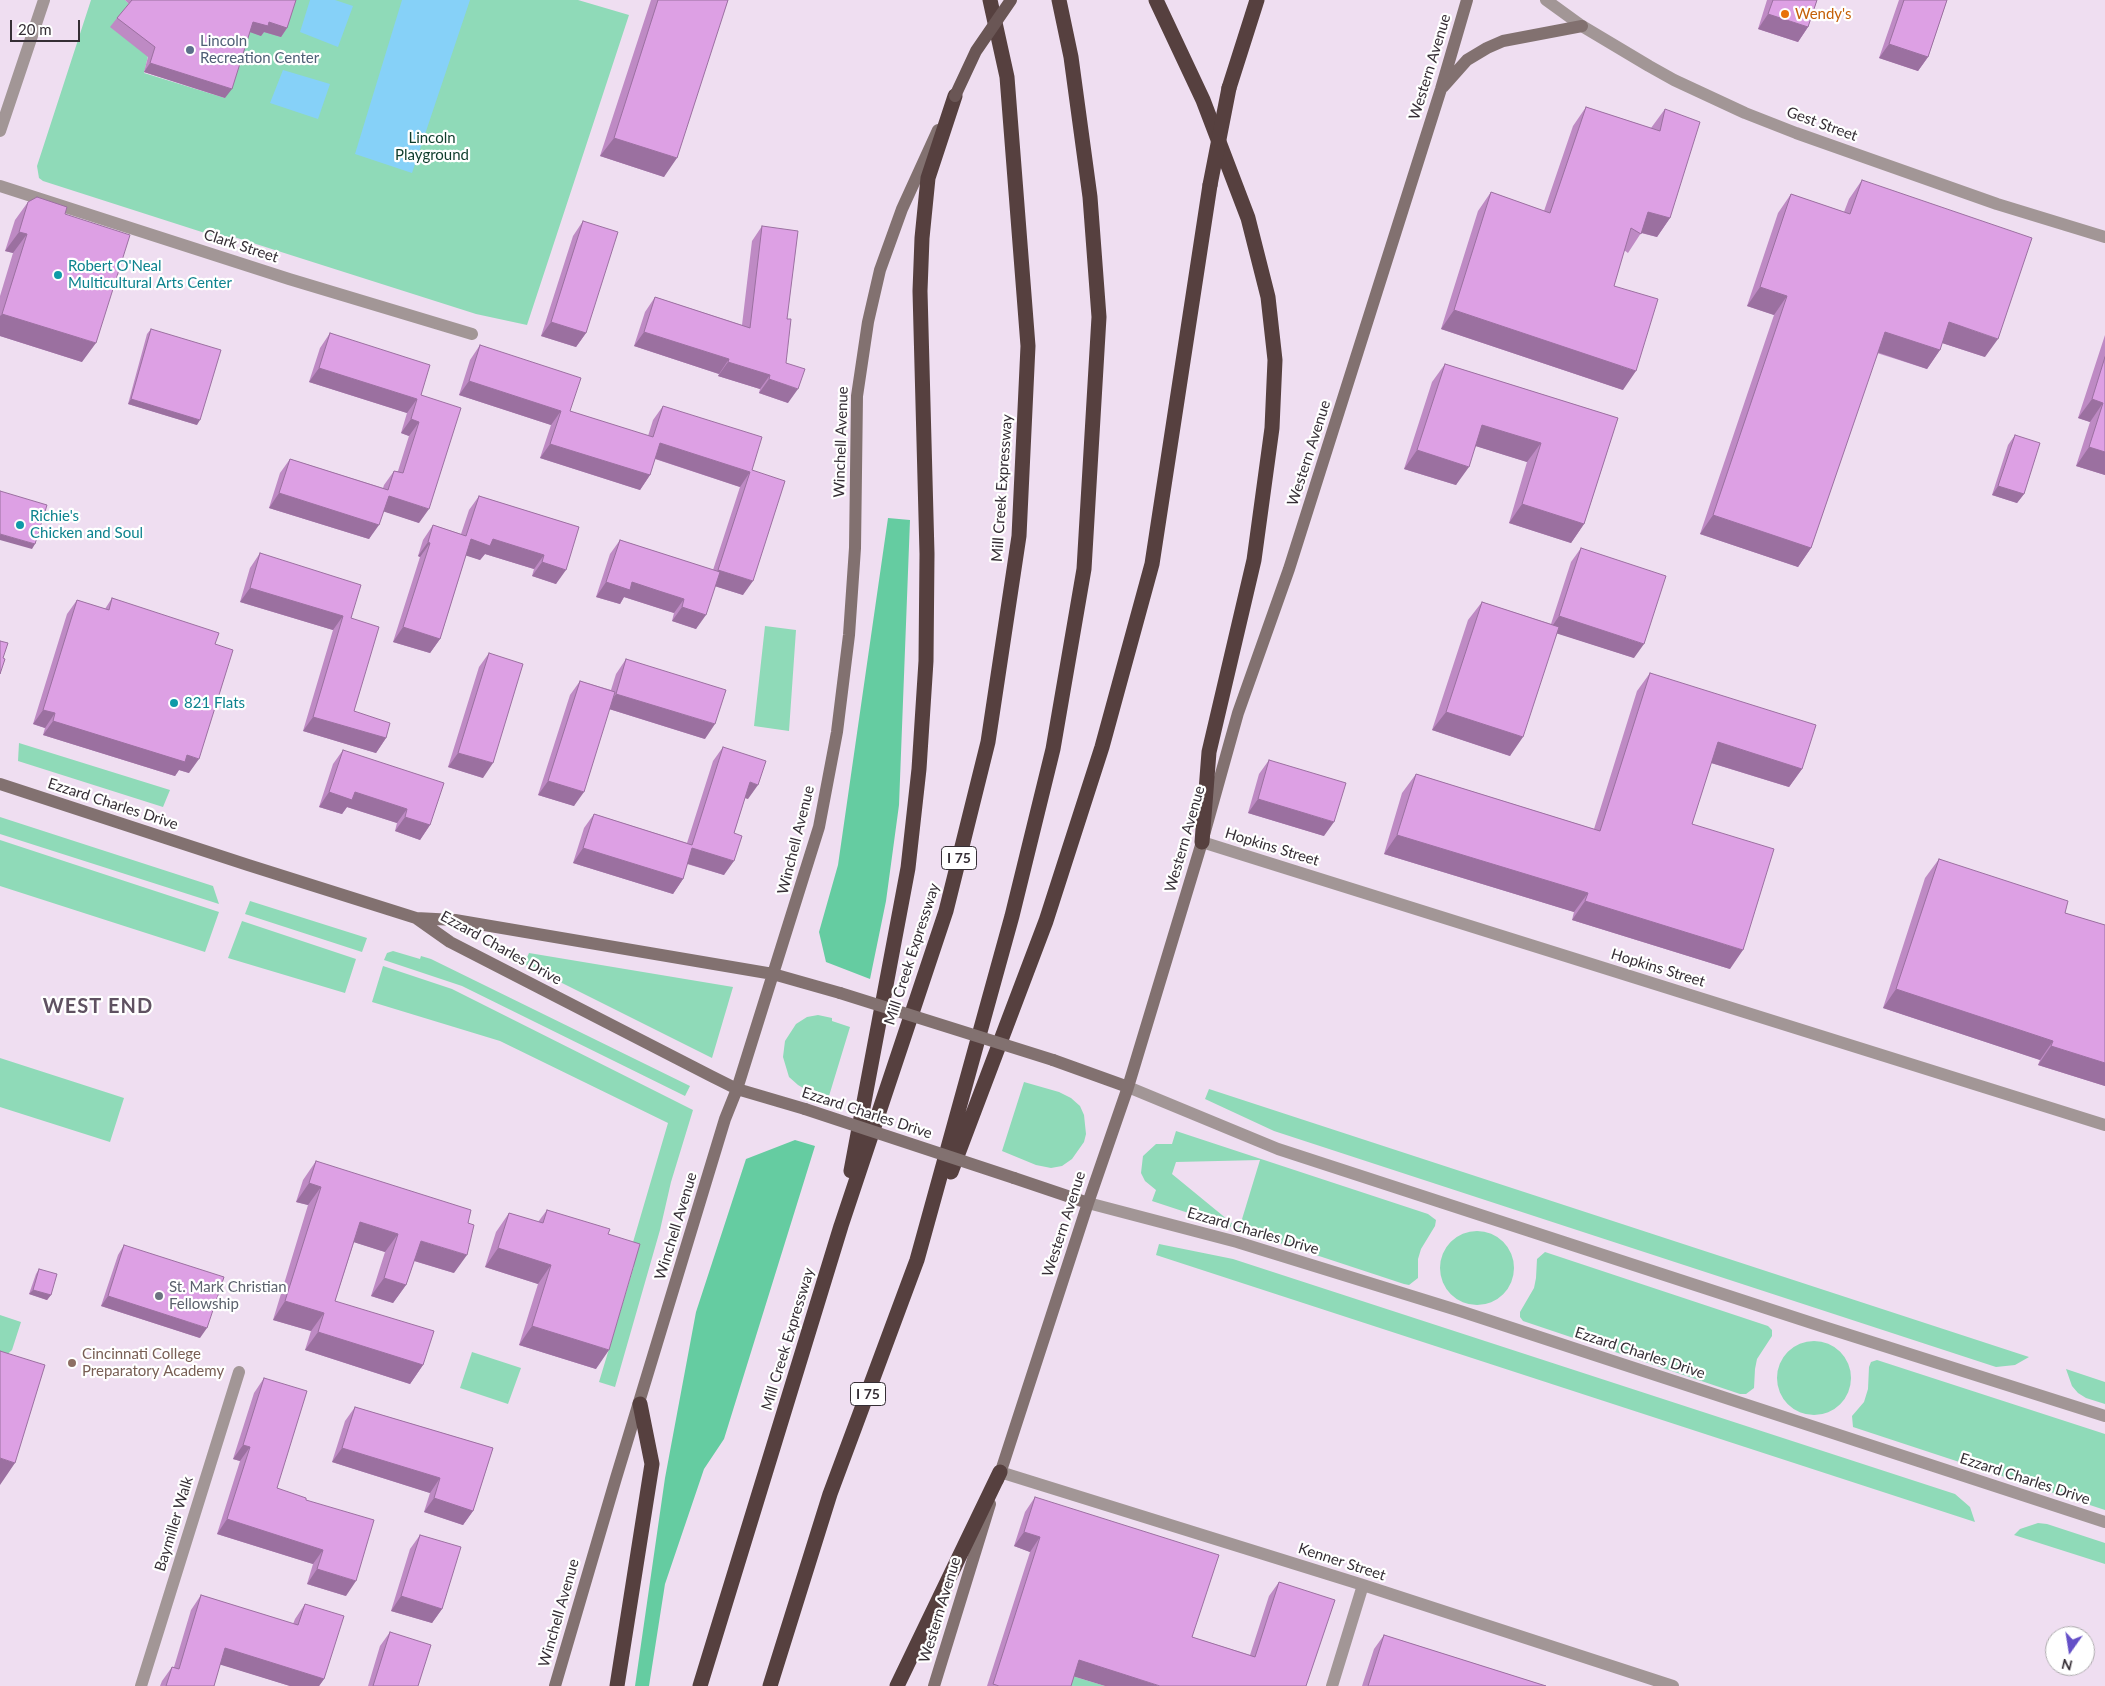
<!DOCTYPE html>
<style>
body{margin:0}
#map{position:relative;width:2105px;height:1686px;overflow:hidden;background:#efdef1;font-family:Lato,sans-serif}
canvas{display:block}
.north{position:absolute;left:2045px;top:1626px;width:50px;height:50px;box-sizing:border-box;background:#fff;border:1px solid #aeabae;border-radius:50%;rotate:193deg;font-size:14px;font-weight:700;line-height:20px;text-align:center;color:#352e35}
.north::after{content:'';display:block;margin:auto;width:18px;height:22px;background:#644fc7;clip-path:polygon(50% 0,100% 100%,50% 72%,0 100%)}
.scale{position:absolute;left:10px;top:20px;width:70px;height:22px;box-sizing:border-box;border:2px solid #352e35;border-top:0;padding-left:6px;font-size:15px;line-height:18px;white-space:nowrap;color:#352e35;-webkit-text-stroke:4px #fff;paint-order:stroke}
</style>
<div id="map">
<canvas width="2105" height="1686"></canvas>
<div class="north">N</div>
<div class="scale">20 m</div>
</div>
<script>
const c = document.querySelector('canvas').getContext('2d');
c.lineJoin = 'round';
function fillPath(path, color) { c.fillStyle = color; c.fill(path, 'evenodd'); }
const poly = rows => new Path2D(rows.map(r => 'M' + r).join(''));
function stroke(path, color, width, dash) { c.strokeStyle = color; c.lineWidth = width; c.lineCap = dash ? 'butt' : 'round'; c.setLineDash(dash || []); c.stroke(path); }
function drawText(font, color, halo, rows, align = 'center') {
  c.font = font + ' Lato,sans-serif'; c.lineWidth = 4.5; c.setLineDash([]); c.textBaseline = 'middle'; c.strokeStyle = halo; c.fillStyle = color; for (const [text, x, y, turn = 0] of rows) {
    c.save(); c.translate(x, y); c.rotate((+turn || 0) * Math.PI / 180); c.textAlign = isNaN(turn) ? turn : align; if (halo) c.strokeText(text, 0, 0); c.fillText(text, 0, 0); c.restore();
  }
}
fillPath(poly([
 [91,0,125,0,129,4,148,56,144,73,225,98,247,31,263,32,292,0,578,0,629,15,527,325,476,314,234,237,233,242,43,181,39,178,37,166],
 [765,626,796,630,789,731,754,726],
 [19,743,170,790,163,807,18,761],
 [0,817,213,886,219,904,0,834],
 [0,840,219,912,205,952,0,886],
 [250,901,367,938,362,952,245,914],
 [242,921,356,959,345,993,228,958],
 [393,951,420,959,421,956,431,959,690,1086,685,1096,462,986,384,960,387,953],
 [529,953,733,987,712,1058,524,964],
 [383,966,452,989,693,1110,671,1182,660,1230,615,1387,599,1382,634,1266,631,1249,668,1123,500,1041,372,1002],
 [818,1015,832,1018,832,1021,850,1027,829,1096,811,1089,810,1092,798,1085,789,1077,783,1057,785,1041,796,1024,807,1017],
 [0,1058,124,1098,110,1142,0,1107],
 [1024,1082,1059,1092,1071,1098,1080,1106,1084,1115,1086,1134,1084,1142,1072,1159,1062,1166,1051,1168,1036,1165,1002,1151],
 [1209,1089,2029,1357,2015,1365,1996,1367,1274,1131,1205,1099],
 [1176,1131,1428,1214,1436,1220,1435,1226,1421,1249,1418,1259,1418,1278,1409,1285,1404,1284,1152,1201,1156,1190,1145,1181,1141,1173,1143,1156,1156,1144,1172,1144],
 [1260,1160,1239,1229,1172,1174,1176,1162],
 '1440 1268a37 37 0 1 1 74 0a37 37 0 1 1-74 0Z',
 [1159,1244,1233,1259,1955,1494,1970,1507,1975,1522,1156,1255],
 [1545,1252,1768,1326,1772,1330,1772,1336,1757,1359,1755,1369,1754,1388,1746,1394,1740,1394,1523,1321,1520,1317,1520,1312,1534,1288,1536,1278,1537,1259],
 [0,1315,21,1322,12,1350,0,1361],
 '1777 1378a37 37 0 1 1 74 0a37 37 0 1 1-74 0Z',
 [472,1352,521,1368,508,1404,460,1388],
 [1877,1360,2105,1434,2105,1510,1853,1427,1852,1416,1864,1402,1868,1389,1869,1367,1871,1362],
 [2066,1369,2105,1382,2105,1404,2086,1398,2078,1393,2072,1386],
 [2038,1523,2047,1524,2105,1543,2105,1564,2014,1535,2020,1529],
 [1069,1675,1105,1686,1065,1686]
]), '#8fdab8');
fillPath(poly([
 [888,518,910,520,899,805,886,901,870,979,826,962,819,932,838,865],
 [795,1140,815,1146,724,1439,704,1469,665,1584,649,1686,635,1686,665,1478,696,1312,746,1159]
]), '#65cca1');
fillPath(poly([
 [310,0,335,0,353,6,338,47,300,32],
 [402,0,470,0,412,173,355,154],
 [283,70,330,84,318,119,270,103]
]), '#86d1f8');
stroke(poly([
 [141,1686,239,1372]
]), '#a29696', 12);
stroke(poly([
 [0,186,289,279,472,334],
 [1202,842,2105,1125],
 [1128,1087,1278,1149,1821,1326,2105,1416],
 [1088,1203,1237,1242,1460,1311,2105,1522],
 [1000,1472,1363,1585,1673,1686],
 [1332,1686,1363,1585]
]), '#a29696', 12);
stroke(poly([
 [1546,0,1582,26,1649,66,1674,80,1745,113,1796,133,1997,204,2105,237],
 [0,131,44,0]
]), '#a29696', 12);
stroke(poly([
 [1443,87,1467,60,1487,48,1503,41,1582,26],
 [0,784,248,865,416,918,455,920,773,974,840,993],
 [416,918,450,942,711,1076,737,1089,805,1109],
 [1053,1060,1128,1087],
 [1014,1178,1088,1203],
 [998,1480,1088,1203,1128,1087,1202,842,1238,713,1289,569,1441,89,1467,0],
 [555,1686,616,1478,725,1119,737,1089,819,827,837,732,849,635,855,548,857,396,868,322,880,270,902,209,938,130],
 [934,1686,990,1504]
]), '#827170', 12);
stroke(poly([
 [1156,0,1203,100,1248,218,1268,297,1275,360,1272,428,1254,560,1209,752,1202,842],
 [1229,88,1257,0],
 [851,1171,908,868,919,769,926,661,927,554,920,291,922,238,928,178,955,96],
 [951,1172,1046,921,1102,747,1152,564,1210,185],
 [617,1686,652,1464,640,1404],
 [700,1686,841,1226,946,911,988,742,1019,536,1028,346,1007,77,990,0],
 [770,1686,830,1494,917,1260,1012,916,1053,749,1084,569,1099,317,1090,197,1071,57,1059,0],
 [897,1686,1000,1472]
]), '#56403f', 15);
stroke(poly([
 [840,993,1053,1060],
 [805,1109,1014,1178]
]), '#827170', 12);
stroke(poly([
 [955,96,976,51,1011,0]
]), '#6a5655', 12);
stroke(poly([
 [1210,185,1229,88]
]), '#56403f', 15);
fillPath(poly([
 [125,0,296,0,287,28,281,37,264,32,261,36,250,32,225,98,144,72,148,57,110,27,117,18,129,4],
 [651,0,728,0,664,177,600,156],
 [1767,0,1817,0,1808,27,1798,42,1758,29],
 [1899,0,1947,0,1928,57,1918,71,1879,58],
 [1586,107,1651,128,1665,109,1670,218,1657,237,1641,233,1628,253,1624,250,1614,286,1623,390,1441,329,1478,211,1491,192,1544,211,1573,126],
 [1862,180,1985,357,1942,343,1940,350,1927,369,1877,353,1811,548,1798,567,1700,534,1774,315,1747,306,1778,213,1791,194,1844,212,1849,199],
 [28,202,65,214,82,362,0,336,0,296,13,253,5,251,15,220],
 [583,221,586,333,576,347,541,336,573,236],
 [762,226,787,319,786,363,788,403,759,393,760,389,718,376,719,374,634,346,645,312,655,297,742,325,752,241],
 [151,329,197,425,128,404,147,334],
 [330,333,421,395,419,523,384,511,369,539,269,508,280,473,290,459,383,488,384,485,394,471,398,471,409,436,401,433,407,413,309,382,320,348],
 [2105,335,2105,475,2076,466,2090,422,2078,418],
 [480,345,570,411,648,436,653,420,663,406,752,470,743,595,715,586,696,629,672,621,674,613,624,597,620,604,596,597,610,554,620,540,713,570,740,487,655,459,650,475,640,490,540,458,551,425,459,395,470,360],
 [1445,364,1618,418,1584,524,1571,543,1509,523,1527,462,1476,446,1456,485,1404,469,1432,382],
 [2015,435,2024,494,2017,503,1992,495,2008,445],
 [479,496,579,527,556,584,532,576,534,569,485,554,480,560,466,555,440,639,430,653,393,642,420,557,418,556,423,540,433,525,461,534,469,510],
 [1581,548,1634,658,1557,633,1510,756,1432,730,1468,620,1482,602,1551,624,1571,562],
 [260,553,351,618,354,711,386,738,376,753,303,731,333,630,240,602,250,568],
 [112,598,215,644,189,773,179,770,175,776,43,735,45,728,33,724,67,614,77,600,105,609],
 [489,653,483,778,448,767,479,667],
 [626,659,705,739,609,709,574,806,538,795,570,695,580,681,611,690,616,674],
 [1650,673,1802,769,1789,787,1711,763,1692,824,1730,969,1572,920,1574,912,1384,854,1402,793,1416,774,1594,829,1637,691],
 [723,747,748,799,745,798,734,833,724,875,687,864,683,879,673,894,573,863,584,828,594,814,687,843,713,761],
 [343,750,430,825,420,840,395,831,397,823,347,807,342,814,319,807,333,764],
 [1269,760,1324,836,1248,813,1259,774],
 [1939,859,2065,913,2105,925,2105,1086,2038,1065,2040,1060,1883,1008,1925,878],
 [316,1161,454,1273,414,1261,406,1285,393,1303,371,1296,385,1252,354,1242,335,1301,423,1365,410,1384,305,1350,311,1331,273,1320,308,1205,296,1202,303,1180],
 [547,1210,608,1234,596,1369,519,1345,538,1284,485,1267,496,1232,509,1213,538,1222],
 [124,1245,200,1338,101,1306,118,1255],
 [39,1269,51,1295,47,1300,29,1294,36,1274],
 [264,1378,277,1488,306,1500,346,1596,307,1584,313,1564,217,1534,240,1461,233,1459,254,1393],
 [355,1407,493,1448,473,1511,463,1525,424,1512,430,1493,332,1462,345,1421],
 [1035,1497,1192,1637,1250,1655,1269,1596,1279,1582,1306,1686,1074,1676,1071,1686,987,1686,1030,1552,1014,1546,1025,1512],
 [420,1535,442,1609,432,1623,391,1611,410,1549],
 [201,1595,293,1624,295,1619,305,1604,324,1679,319,1686,290,1686,220,1664,214,1686,160,1686,162,1681,172,1667,174,1667,191,1610],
 [390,1632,418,1686,368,1686,380,1646],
 [1384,1635,1546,1686,1362,1686,1374,1649]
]), '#be8ac4');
fillPath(poly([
 [1768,14,1808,27,1798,42,1758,29],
 [253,22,269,22,287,28,281,37,264,32,261,36,247,31],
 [1889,44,1928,57,1918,71,1879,58],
 [150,63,232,89,225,98,144,72],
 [614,138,677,158,664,177,600,156],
 [1648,212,1670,218,1657,237,1635,231],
 [19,232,27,234,13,253,5,251],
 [1760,287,1787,296,1774,315,1747,306],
 [1454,310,1636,371,1623,390,1441,329],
 [2,314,96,343,82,362,0,336,0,316],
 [551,322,586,333,576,347,541,336],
 [1949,322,1998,339,1985,357,1936,341],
 [644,332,729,359,719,374,634,346],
 [1885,332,1940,350,1927,369,1871,350],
 [728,362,770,375,760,389,718,376],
 [319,368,417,399,407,413,309,382],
 [769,379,798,389,788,403,759,393],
 [469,381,561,411,551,425,459,395],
 [131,399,200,420,197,425,128,404],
 [2092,399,2103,403,2090,422,2078,418],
 [411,419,419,422,409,436,401,433],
 [1482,425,1541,443,1527,462,1469,444],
 [660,443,750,472,740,487,650,457],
 [550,444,650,475,640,490,540,458],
 [2089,447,2105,452,2105,475,2076,466],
 [1417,450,1469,467,1456,485,1404,469],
 [1998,486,2024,494,2017,503,1992,495],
 [279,493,379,525,369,539,269,508],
 [389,496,429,509,419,523,379,510],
 [1522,504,1584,524,1571,543,1509,523],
 [1713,515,1811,548,1798,567,1700,534],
 [0,534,35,544,32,549,0,540],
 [471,539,493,539,544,555,534,569,485,554,480,560,461,554],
 [428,542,430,543,420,557,418,556],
 [542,562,566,570,556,584,532,576],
 [718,570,753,581,743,595,708,584],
 [606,582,632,582,684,599,674,613,624,597,620,604,596,597],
 [250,588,343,616,333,630,240,602],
 [682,607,706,615,696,629,672,621],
 [1559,616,1644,644,1634,658,1549,631],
 [403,627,440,639,430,653,393,642],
 [616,694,715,724,705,739,606,708],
 [43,710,55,713,45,728,33,724],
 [1446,712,1523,737,1510,756,1432,730],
 [313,717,386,738,376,753,303,731],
 [53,721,187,755,199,759,189,773,179,770,175,776,43,735],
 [1718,742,1802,769,1789,787,1705,761],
 [458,753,493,763,483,778,448,767],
 [548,781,584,792,574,806,538,795],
 [750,782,758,785,748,799,740,796],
 [329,792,355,792,407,809,397,823,347,807,342,814,319,807],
 [1258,799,1334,822,1324,836,1248,813],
 [405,817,430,825,420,840,395,831],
 [1397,835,1588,893,1574,912,1384,854],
 [583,848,683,879,673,894,573,863],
 [692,848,734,861,724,875,682,862],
 [1585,901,1743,950,1730,969,1572,920],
 [1896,989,2053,1041,2040,1060,1883,1008],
 [2051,1046,2105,1063,2105,1086,2038,1065],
 [309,1183,321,1187,308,1205,296,1202],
 [360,1222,398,1234,385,1252,347,1240],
 [421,1241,467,1255,454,1273,408,1259],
 [498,1248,551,1265,538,1284,485,1267],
 [384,1278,406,1285,393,1303,371,1296],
 [33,1290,51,1295,47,1300,29,1294],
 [108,1296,207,1328,200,1338,101,1306],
 [285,1301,324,1313,311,1331,273,1320],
 [532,1326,609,1350,596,1369,519,1345],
 [318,1332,423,1365,410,1384,305,1350],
 [243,1445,250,1447,240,1461,233,1459],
 [342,1448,440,1478,430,1493,332,1462],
 [0,1458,15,1463,0,1485],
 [434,1498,473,1511,463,1525,424,1512],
 [227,1519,323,1550,313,1564,217,1534],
 [1024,1532,1040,1537,1030,1552,1014,1546],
 [317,1569,356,1581,346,1596,307,1584],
 [401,1596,442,1609,432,1623,391,1611],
 [225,1648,324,1679,319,1686,290,1686,215,1663],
 [1079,1660,1160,1686,1105,1686,1069,1675]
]), '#9b70a0');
const building = poly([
 [132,0,296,0,287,28,269,22,268,26,253,22,232,89,150,63,155,47,117,18,132,0],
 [658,0,728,0,677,158,614,138,658,0],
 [1773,0,1817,0,1808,27,1768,14,1773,0],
 [1904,0,1947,0,1928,57,1889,44,1904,0],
 [1586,107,1660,131,1665,109,1700,122,1670,218,1648,212,1641,234,1631,228,1614,286,1658,299,1636,371,1454,310,1491,192,1550,213,1586,107],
 [1862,180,2032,238,1998,339,1949,322,1940,350,1885,332,1811,548,1713,515,1787,296,1760,287,1791,194,1850,214,1862,180],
 [37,197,67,207,65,214,130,235,96,343,2,314,27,234,19,232,28,202,37,197],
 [583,221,618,232,586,333,551,322,583,221],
 [762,226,798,231,787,319,791,319,786,363,805,369,798,389,769,379,770,375,728,362,729,359,644,332,655,297,750,328,762,226],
 [151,329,221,350,200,420,131,399,151,329],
 [330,333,430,365,421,395,461,408,429,509,389,496,379,525,279,493,290,459,388,490,394,471,403,473,419,422,411,419,417,399,319,368,330,333],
 [480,345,581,378,570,411,653,437,663,406,762,437,752,470,785,481,753,581,718,570,750,472,660,443,650,475,550,444,561,411,469,381,480,345],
 [2105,357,2105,452,2089,447,2103,403,2092,399,2105,357],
 [1445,364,1618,418,1584,524,1522,504,1541,443,1482,425,1469,467,1417,450,1445,364],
 [2015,435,2040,443,2024,494,1998,486,2015,435],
 [0,491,47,505,35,544,0,534,0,491],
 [479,496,579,527,566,570,542,562,544,555,493,539,490,546,471,539,440,639,403,627,430,543,428,542,433,525,466,536,479,496],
 [620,540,720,572,706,615,682,607,684,599,659,591,632,582,630,590,606,582,620,540],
 [1581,548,1666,576,1644,644,1559,616,1581,548],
 [260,553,361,585,351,618,379,627,354,711,390,723,386,738,313,717,343,616,250,588,260,553],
 [112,598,219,633,215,644,233,650,199,759,187,755,185,762,53,721,55,713,43,710,77,600,109,610,112,598],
 [1482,602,1559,627,1523,737,1446,712,1482,602],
 [0,641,8,643,3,658,5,659,0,674,0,641],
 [489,653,523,664,493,763,458,753,489,653],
 [626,659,726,690,715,724,616,694,626,659],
 [1650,673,1816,725,1802,769,1718,742,1692,824,1774,849,1743,950,1585,901,1588,893,1397,835,1416,774,1600,831,1650,673],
 [580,681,615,692,584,792,548,781,580,681],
 [723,747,766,761,758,785,750,782,734,833,742,836,734,861,692,848,683,879,583,848,594,814,692,845,723,747],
 [343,750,444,783,430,825,405,817,407,809,355,792,352,800,329,792,343,750],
 [1269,760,1346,783,1334,822,1258,799,1269,760],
 [1939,859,2068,901,2065,913,2105,925,2105,1063,2051,1046,2053,1041,1896,989,1939,859],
 [316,1161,471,1210,468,1223,474,1225,467,1255,421,1241,406,1285,384,1278,398,1234,360,1222,335,1301,434,1331,423,1365,318,1332,324,1313,285,1301,321,1187,309,1183,316,1161],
 [547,1210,610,1229,608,1234,640,1244,609,1350,532,1326,551,1265,498,1248,509,1213,543,1223,547,1210],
 [124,1245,224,1277,207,1328,108,1296,124,1245],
 [39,1269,57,1274,51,1295,33,1290,39,1269],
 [0,1351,45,1365,15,1463,0,1458,0,1351],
 [264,1378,307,1391,277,1488,306,1498,306,1500,374,1520,356,1581,317,1569,323,1550,227,1519,250,1447,243,1445,264,1378],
 [355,1407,493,1448,473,1511,434,1498,440,1478,342,1448,355,1407],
 [1035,1497,1219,1555,1192,1637,1255,1657,1279,1582,1335,1600,1306,1686,1160,1686,1079,1660,1071,1686,999,1686,993,1684,1040,1537,1024,1532,1035,1497],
 [420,1535,461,1547,442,1609,401,1596,420,1535],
 [201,1595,298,1625,305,1604,344,1616,324,1679,225,1648,214,1686,166,1686,172,1667,179,1669,201,1595],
 [390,1632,431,1645,418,1686,373,1686,390,1632],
 [1384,1635,1546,1686,1368,1686,1384,1635]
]);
fillPath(building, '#dda0e4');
stroke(building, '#9b70a0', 1);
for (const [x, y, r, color] of [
 [1785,14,5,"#e8710a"],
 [190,50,5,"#5c6f8a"],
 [58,275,5,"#0f9aa8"],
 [20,525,5,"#0f9aa8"],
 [174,703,5,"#0f9aa8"],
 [159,1296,5,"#6b7280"],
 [72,1363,5,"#8d6e63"]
]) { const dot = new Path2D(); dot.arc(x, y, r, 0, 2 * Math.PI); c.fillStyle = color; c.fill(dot); stroke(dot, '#fff', 2); }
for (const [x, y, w] of [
 [959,858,35],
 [868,1394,35]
]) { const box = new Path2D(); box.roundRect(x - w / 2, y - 11.5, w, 23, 4); c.fillStyle = '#fff'; c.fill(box); stroke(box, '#352e35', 1); }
drawText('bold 14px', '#352e35', null, [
 ["I 75",959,858],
 ["I 75",868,1394]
]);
drawText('15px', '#c56008', '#fff', [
 ["Wendy's",1795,14]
], 'left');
drawText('15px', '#4e5e75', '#fff', [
 ["Lincoln",200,41],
 ["Recreation Center",200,58]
], 'left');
drawText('15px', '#352e35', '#fff', [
 ["Western Avenue",1430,67,-73],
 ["Gest Street",1822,124,20],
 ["Clark Street",241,246,18],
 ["Winchell Avenue",841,442,-88],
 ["Western Avenue",1309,453,-72],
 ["Mill Creek Expressway",1002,488,-86],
 ["Ezzard Charles Drive",113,804,18],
 ["Western Avenue",1185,839,-74],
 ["Winchell Avenue",796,840,-76],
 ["Hopkins Street",1272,847,17],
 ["Ezzard Charles Drive",501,948,29],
 ["Mill Creek Expressway",912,954,-72],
 ["Hopkins Street",1658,968,17],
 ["Ezzard Charles Drive",867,1113,18],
 ["Western Avenue",1064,1224,-72],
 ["Winchell Avenue",676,1226,-73],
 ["Ezzard Charles Drive",1253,1231,16],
 ["Mill Creek Expressway",788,1339,-73],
 ["Ezzard Charles Drive",1640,1353,18],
 ["Ezzard Charles Drive",2025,1479,18],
 ["Baymiller Walk",174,1524,-73],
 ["Kenner Street",1342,1562,18],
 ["Western Avenue",940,1610,-73],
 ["Winchell Avenue",559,1613,-74]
]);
drawText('15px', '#0e3c2b', '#fff', [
 ["Lincoln",432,138],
 ["Playground",432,155]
]);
drawText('15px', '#0d838f', '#fff', [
 ["Robert O'Neal",68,266],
 ["Multicultural Arts Center",68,283],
 ["Richie's",30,516],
 ["Chicken and Soul",30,533],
 ["821 Flats",184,703]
], 'left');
drawText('15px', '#5b616d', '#fff', [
 ["St. Mark Christian",169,1287],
 ["Fellowship",169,1304]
], 'left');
drawText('15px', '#785e54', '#fff', [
 ["Cincinnati College",82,1354],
 ["Preparatory Academy",82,1371]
], 'left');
c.letterSpacing = '1px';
drawText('bold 20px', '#5f5161', '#fff', [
 ["WEST END",98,1007]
]);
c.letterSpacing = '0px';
</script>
